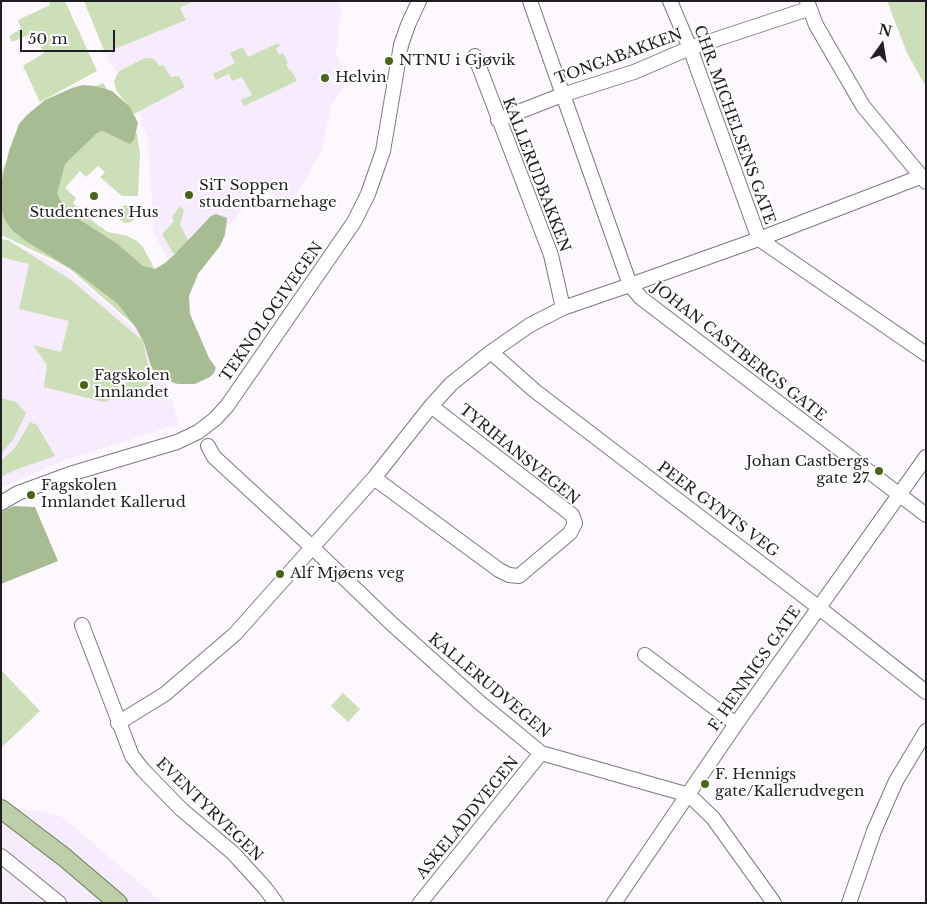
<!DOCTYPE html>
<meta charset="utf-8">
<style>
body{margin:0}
#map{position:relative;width:927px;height:904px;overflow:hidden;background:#fcf8fe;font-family:"Libre Baskerville",serif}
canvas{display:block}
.frame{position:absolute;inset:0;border:2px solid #211e23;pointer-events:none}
.north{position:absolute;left:857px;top:20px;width:50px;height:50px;-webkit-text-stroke:4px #fff;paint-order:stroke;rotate:13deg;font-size:14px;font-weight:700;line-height:20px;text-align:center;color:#211e23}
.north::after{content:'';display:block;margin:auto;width:18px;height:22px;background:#211e23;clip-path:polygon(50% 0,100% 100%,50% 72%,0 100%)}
.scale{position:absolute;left:20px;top:30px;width:95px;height:22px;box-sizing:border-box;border:2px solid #211e23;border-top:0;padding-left:6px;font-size:15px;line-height:18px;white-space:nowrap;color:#211e23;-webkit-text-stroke:4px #fff;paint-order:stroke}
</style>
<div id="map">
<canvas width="927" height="904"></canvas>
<div class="frame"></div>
<div class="north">N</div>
<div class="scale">50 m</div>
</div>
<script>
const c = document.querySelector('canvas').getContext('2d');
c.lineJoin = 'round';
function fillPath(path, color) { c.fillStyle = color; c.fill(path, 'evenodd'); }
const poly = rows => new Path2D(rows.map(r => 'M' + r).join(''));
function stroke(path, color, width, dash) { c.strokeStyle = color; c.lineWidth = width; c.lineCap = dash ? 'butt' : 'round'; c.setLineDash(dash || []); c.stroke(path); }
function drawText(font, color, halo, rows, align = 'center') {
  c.font = font + ' "Libre Baskerville",serif'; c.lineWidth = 4; c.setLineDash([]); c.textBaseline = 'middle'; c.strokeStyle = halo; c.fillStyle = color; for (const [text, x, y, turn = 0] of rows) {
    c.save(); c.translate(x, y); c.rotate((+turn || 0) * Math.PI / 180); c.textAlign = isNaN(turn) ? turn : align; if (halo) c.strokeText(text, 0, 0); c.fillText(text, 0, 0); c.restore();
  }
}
fillPath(poly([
 [193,1,338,1,341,9,336,53,346,76,346,84,331,106,322,149,291,205,261,188,179,283,154,233,148,140,140,121,143,119,105,53,186,20,180,8],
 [1,239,65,268,156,347,179,424,62,461,1,488],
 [1,804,61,816,163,903,1,903]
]), '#f7ecfd');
fillPath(poly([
 [49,1,65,1,97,71,40,102,23,66,44,53,33,33,12,42,9,36,21,29,18,20,50,5],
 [84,1,193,1,180,8,186,20,105,53],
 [887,1,926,1,926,87,907,53],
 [278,43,280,46,276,48,279,55,283,53,288,63,286,64,289,70,291,70,297,81,244,106,241,100,252,95,242,77,232,81,229,74,216,80,213,74,235,63,230,53,243,47,248,57],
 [145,58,154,59,159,66,163,65,171,77,179,76,185,87,134,114,116,90,114,81,119,71],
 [103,83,137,134,140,154,138,196,122,196,100,177,105,172,98,166,86,177,80,171,65,188,76,198,73,203,79,208,81,207,82,212,95,223,108,232,127,236,137,241,143,247,160,279,157,345,70,269,50,258,1,235,1,178,3,168,37,112],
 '118 214a9 9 0 1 1 18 0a9 9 0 1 1-18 0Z',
 [180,206,184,210,180,224,194,253,173,253,162,234,174,221,172,217],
 [1,239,8,240,71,280,143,341,152,384,104,402,44,387,47,365,33,345,61,352,69,321,19,309,29,264,1,257],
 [1,398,16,402,26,413,13,440,1,454],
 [30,422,37,425,55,456,15,470,1,477,1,461,15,448],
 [1,670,40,711,1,748],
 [343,693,360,709,348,722,331,706]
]), '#ccdfb8');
fillPath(poly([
 [83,85,95,86,112,91,130,107,138,123,134,140,130,144,103,131,98,132,65,164,57,193,59,198,66,208,80,220,116,243,143,266,155,269,165,263,174,255,211,216,216,214,227,218,225,235,220,246,198,274,189,296,190,314,209,358,216,368,214,373,210,377,195,384,178,384,161,379,156,376,151,366,144,343,136,328,118,304,76,272,26,241,12,230,5,220,1,209,2,180,9,151,19,124,27,115,45,100,72,88],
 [14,506,35,507,58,561,1,584,1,512]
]), '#a8bc93');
const minor = poly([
 [530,1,630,285,641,298,926,515],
 [670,1,690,48,759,239,926,354],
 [807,1,816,25,863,106,926,182],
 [475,56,551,255,563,308],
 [498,120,562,95,634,72,690,48,808,9],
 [491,352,535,391,818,607,926,692],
 [208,446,214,457,313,548,392,624,479,702,541,753,689,795,713,818,774,903],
 [374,478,499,570,509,575,519,576,570,533,575,523,572,515,431,406],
 [1,503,18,493,70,474,177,442,198,432,215,419,227,406,354,222,368,194,383,151,401,45,408,25,419,1],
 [82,625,132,756,143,770,181,809,233,853,265,888,276,903],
 [645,655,736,724],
 [118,723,165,694,235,634,374,478,431,406,451,384,491,352,530,325,563,308,630,285,759,239,920,177],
 [1,856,59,903],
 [420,903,541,753],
 [614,903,736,724,926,457],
 [849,903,874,831,896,781,926,731]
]);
const major = poly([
 [1,809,64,857,118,903]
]);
stroke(minor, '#7e7683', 16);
stroke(major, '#6a7c54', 20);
stroke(minor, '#fff', 14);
stroke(major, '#bdcfa9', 18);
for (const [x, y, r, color] of [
 [389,61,5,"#48661b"],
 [325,78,5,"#48661b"],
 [189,195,5,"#48661b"],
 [94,196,5,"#48661b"],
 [84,385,5,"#48661b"],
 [879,471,5,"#48661b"],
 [31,495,5,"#48661b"],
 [280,574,5,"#48661b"],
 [705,784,5,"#48661b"]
]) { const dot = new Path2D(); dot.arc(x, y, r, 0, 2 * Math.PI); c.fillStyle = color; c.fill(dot); stroke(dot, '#fff', 2); }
drawText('15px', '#211e23', '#fff', [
 ["TONGABAKKEN",619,57,-20],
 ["CHR. MICHELSENS GATE",734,125,70],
 ["KALLERUDBAKKEN",536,175,69],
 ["TEKNOLOGIVEGEN",272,312,-55],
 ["JOHAN CASTBERGS GATE",739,352,38],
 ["TYRIHANSVEGEN",519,455,39],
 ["PEER GYNTS VEG",718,510,37],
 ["F. HENNIGS GATE",755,669,-55],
 ["KALLERUDVEGEN",489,686,40],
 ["EVENTYRVEGEN",209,810,44],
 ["ASKELADDVEGEN",468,818,-51]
]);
drawText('15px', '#211e23', '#fff', [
 ["NTNU i Gjøvik",399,61],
 ["Helvin",335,78],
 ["SiT Soppen",199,186],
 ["studentbarnehage",199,203],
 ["Studentenes Hus",94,213,"center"],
 ["Fagskolen",94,376],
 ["Innlandet",94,393],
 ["Johan Castbergs",869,462,"right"],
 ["gate 27",869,479,"right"],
 ["Fagskolen",41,486],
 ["Innlandet Kallerud",41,503],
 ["Alf Mjøens veg",290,574],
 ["F. Hennigs",715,775],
 ["gate/Kallerudvegen",715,792]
], 'left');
</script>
